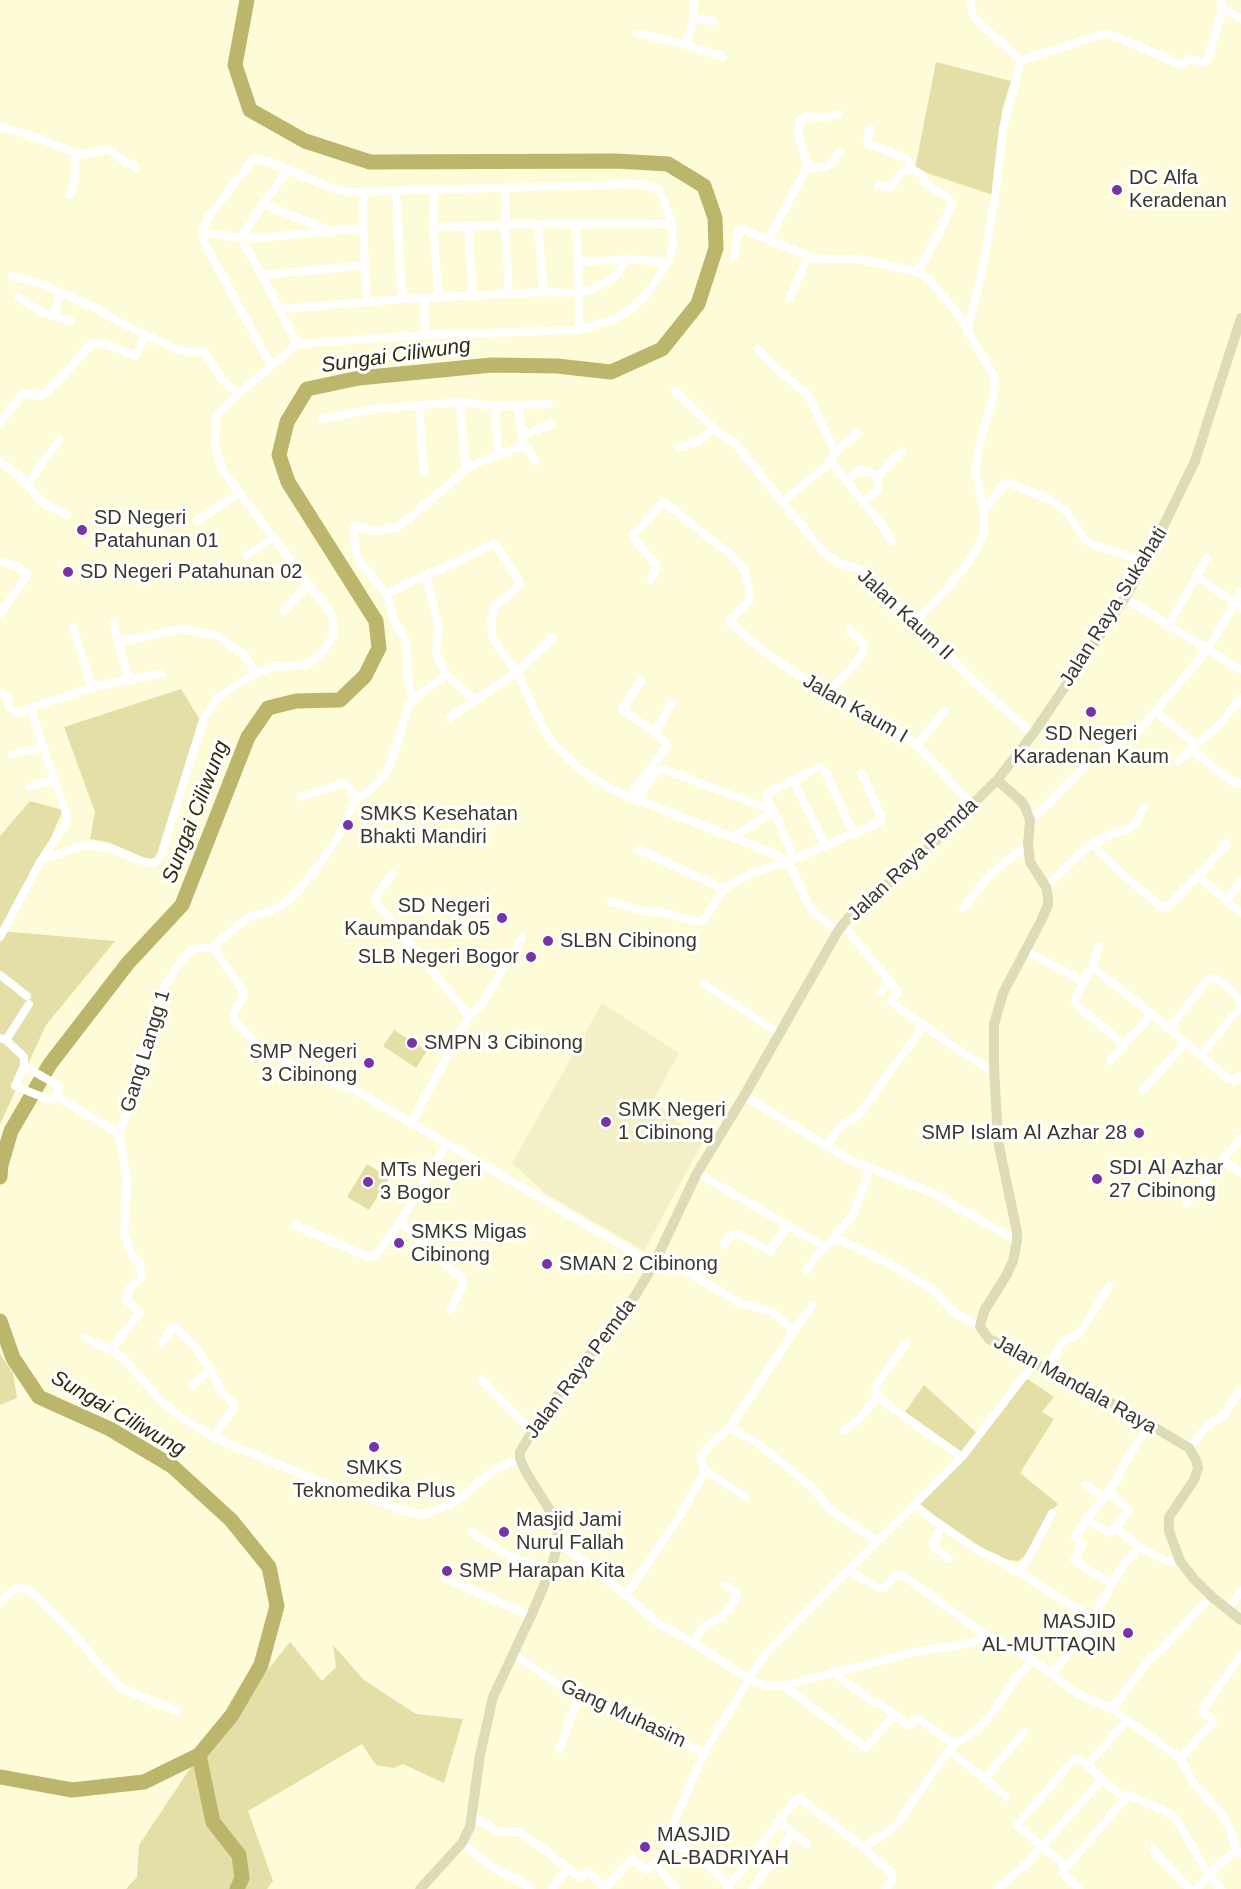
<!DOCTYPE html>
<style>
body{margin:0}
canvas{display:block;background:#fdfbd8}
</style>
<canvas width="1241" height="1889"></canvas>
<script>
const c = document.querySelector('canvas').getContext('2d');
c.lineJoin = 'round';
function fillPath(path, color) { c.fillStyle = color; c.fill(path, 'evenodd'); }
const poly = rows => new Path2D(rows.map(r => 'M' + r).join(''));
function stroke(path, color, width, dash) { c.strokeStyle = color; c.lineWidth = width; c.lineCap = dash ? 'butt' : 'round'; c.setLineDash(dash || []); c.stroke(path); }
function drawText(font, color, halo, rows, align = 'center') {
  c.font = font + ' Helvetica,sans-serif'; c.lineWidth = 6; c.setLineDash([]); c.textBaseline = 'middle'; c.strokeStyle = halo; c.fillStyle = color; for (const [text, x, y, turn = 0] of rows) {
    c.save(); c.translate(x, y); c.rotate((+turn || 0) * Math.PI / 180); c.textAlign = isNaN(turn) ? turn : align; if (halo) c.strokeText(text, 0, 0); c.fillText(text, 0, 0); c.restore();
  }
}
fillPath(poly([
 [602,1003,679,1053,653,1101,702,1143,644,1251,545,1193,512,1163]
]), '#f3f0c7');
fillPath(poly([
 [936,62,1011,81,1002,110,993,195,915,169],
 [181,689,200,720,157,856,152,861,108,842,90,839,95,812,64,727],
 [30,801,63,810,47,846,0,929,0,836],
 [0,931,115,941,46,1025,0,1124],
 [394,1030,427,1051,416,1068,383,1046],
 [367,1164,389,1178,369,1210,347,1197],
 [0,1354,13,1373,17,1398,0,1405],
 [1026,1378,1054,1397,1042,1412,1054,1419,1020,1473,1058,1504,1048,1514,1024,1557,1018,1561,1009,1560,991,1553,956,1532,919,1504,966,1458],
 [924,1385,977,1433,962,1454,905,1412],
 [290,1642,322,1681,336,1667,333,1645,364,1680,416,1714,463,1719,444,1783,403,1764,394,1768,376,1765,362,1744,248,1811,273,1881,267,1889,126,1889,137,1877,139,1845,199,1755]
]), '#e3dfa6');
stroke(poly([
 [0,1177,1,1165,11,1131,50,1064,128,963,182,905,248,737,268,708,296,701,340,700,365,676,379,648,376,621,288,482,279,455,287,422,307,389,359,378,492,365,557,366,611,372,662,349,698,304,716,248,715,218,704,186,668,164,616,161,370,162,305,141,250,110,235,65,247,0],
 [0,1321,13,1358,39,1397,110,1429,172,1466,231,1520,269,1567,277,1606,261,1665,232,1715,199,1755,144,1782,72,1790,0,1777],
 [199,1755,213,1822,239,1855,242,1878,237,1889]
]), '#bcb66c', 15);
stroke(poly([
 [971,0,972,14,977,21,1011,51,1021,61,1038,54,1058,49,1103,34,1117,37,1181,65,1190,59,1204,63,1208,58,1223,8,1221,0],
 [1223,8,1241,19],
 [694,18,713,21],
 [637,33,686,45,723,57],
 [686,45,694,18,694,0],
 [0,127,26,134,76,153,87,154,108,149,127,163,132,164,135,168],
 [870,128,867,138,868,143,907,159,912,169,924,176,925,184,948,197,952,204,941,229,918,272],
 [807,167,824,167,829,165,840,152],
 [878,185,890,188,902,172,912,169],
 [505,187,505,225,509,294],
 [434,189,433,227,439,297],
 [396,191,402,299],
 [363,193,363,228,367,301],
 [70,195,74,183,76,153],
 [263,204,288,170],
 [576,223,579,293,579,330],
 [538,224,544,292],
 [433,227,576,223,672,224],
 [468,227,473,295],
 [202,232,241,238,260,238,363,228],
 [768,240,807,167,807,163,798,135,800,120,807,116,823,118,838,114],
 [734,257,738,231,742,229,808,256,821,259,859,259,918,272,930,280,959,316,994,376,995,380,994,392,980,443,975,469,984,511,984,532,977,549,963,569,937,600,915,621],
 [578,262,627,259,668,262],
 [262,275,365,265],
 [12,276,44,285,96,308,119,322,176,349,187,352,204,351,222,380,239,394],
 [18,297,43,313,71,321],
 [790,297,808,256],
 [424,298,425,335],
 [280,309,402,299,544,292,579,293,592,289,610,280,617,274,627,259],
 [54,315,60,293],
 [967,332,982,271,995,198,1003,128,1021,61],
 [297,344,262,275,241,238,263,204,333,232],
 [758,349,771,364,808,395,834,449,834,454,831,462,782,502],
 [675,391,719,433,734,442,824,553,839,563,859,569,872,578,974,682,1033,734],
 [460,402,466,470],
 [419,405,424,473],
 [518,405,523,446],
 [495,406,549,404],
 [321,419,375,409,460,402,495,406,498,456],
 [0,423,20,396,24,393,39,396,44,394,60,379,91,344,103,343,136,356,145,335],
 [522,436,551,424],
 [679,447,699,441,714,428],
 [834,454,858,432],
 [0,461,20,477,42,502,67,515],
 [831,462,882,525,892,542],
 [846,481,857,471,861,470,872,473,877,477,902,451],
 [27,485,59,440],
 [863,502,877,491,879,486,877,477],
 [984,511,1004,484,1008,483,1014,485,1050,500,1067,512,1085,540,1094,545,1146,562],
 [197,520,239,494],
 [247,555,273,538],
 [0,561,17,567,28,574,0,614],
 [426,575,439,629,437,639,436,653,446,675],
 [1197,577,1241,607],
 [651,580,657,567,656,564,634,539,633,535,664,502,731,555,745,571,750,592,749,601,729,621,757,646,796,674,917,745,973,806],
 [386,594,426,575,457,562,495,543,517,577,520,584,495,607,491,620,492,635,499,648,518,674,543,728,553,743,577,767,611,789,780,856,787,862,793,871,809,906,818,916,838,931],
 [1125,598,1241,670],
 [284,611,308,584],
 [113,623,129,680],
 [1169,624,1207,558],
 [73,627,92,687],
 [118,642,182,629,218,636,245,656,251,665,254,674],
 [0,692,8,697,9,707,16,713,92,687,162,673],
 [828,694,861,656,864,650,864,644,849,629],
 [413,699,408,681,406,642,393,618,386,594,357,558,353,527,355,526,379,531,398,527,466,470,475,464,517,448,526,447,536,461],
 [30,708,67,816,67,821,42,859],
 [1155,711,1195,744],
 [449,718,517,672,553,638],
 [655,733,672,702],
 [917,745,945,711],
 [1190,749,1233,782,1241,784],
 [12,754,44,747],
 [1178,761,1220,724,1241,698],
 [793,780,825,845],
 [30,787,53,780],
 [301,797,344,783,349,787,355,800],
 [629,797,667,746,666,743,655,733,622,709,641,681],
 [637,800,655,774,663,769,774,811,794,859],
 [1030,820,1049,803,1098,753,1138,732,1208,649,1241,592],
 [732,837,774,811,767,799,768,793,819,767,825,771,854,834],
 [1093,844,1123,875,1163,908,1171,903,1213,860,1227,843],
 [638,849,724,889],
 [392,874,376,896,376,902,469,1016],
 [1198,876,1241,913],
 [1046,887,1086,848,1104,837,1126,830,1133,826,1137,821,1144,807],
 [1226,901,1241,881],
 [611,902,643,911,661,912,693,921,703,921,724,889,732,883,753,873,794,859,880,822,882,818,862,774],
 [963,908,991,874,1028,844],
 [843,925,898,991,891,1002,957,1049,994,1072],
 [0,937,41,860,78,847,89,845,112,849,140,861,152,863,157,861,161,855,203,720,218,697,254,674,272,667,302,665,310,662,320,656,333,636,333,620,330,612,223,471,215,446,216,423,217,416,229,402,297,344,425,335,579,330,616,318,630,310,647,294,668,262,673,245,672,224,664,201,660,192,656,188,639,184,350,192,329,187,267,161,253,159,208,218,202,232,204,242,211,255,271,365],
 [1099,945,1092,967,1077,994,1075,1001,1078,1006,1125,1045],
 [213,947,244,993,244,996,233,1014,235,1021,256,1043,304,1072,353,1089,654,1264],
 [213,947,247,918,276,909,285,903,300,888,318,866,338,837,355,800,373,788,385,774,391,763,409,705,413,699,446,675,475,699],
 [1025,951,1083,981],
 [1092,967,1152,1014,1227,1078,1233,1080,1241,1076],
 [0,975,27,996],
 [704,984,780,1034],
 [880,992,889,981],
 [1169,1028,1209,979,1213,977,1228,987,1241,1002],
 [0,1038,6,1040,29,1004],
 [6,1040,24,1057,24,1066,15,1086,50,1100,57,1097],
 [1201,1055,1241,1006],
 [1110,1061,1152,1014],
 [24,1066,59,1086,57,1097],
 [1143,1090,1186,1042],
 [744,1096,850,1160,933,1193,1017,1241],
 [57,1097,119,1133],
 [411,1123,469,1016,482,1004,522,938],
 [119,1133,126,1116,161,993,177,966,190,952,194,949,213,947],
 [826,1146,840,1127,845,1122,852,1120,862,1111,923,1026],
 [1223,1159,1241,1173],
 [697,1173,825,1247],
 [1186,1203,1241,1138],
 [400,1222,462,1279,463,1283,462,1288,450,1310],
 [295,1225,368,1257,376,1255,400,1222,446,1145],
 [834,1238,864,1251,892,1265,934,1291,955,1313,980,1327],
 [724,1245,730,1236,738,1234,770,1251,788,1225],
 [807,1270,816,1256,834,1238,854,1213,870,1168],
 [794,1331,812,1306],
 [85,1338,97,1344,113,1350,127,1362,160,1400,181,1417,213,1437,314,1479,411,1513,423,1515,455,1502,497,1468,520,1459],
 [162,1343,172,1327,176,1328,194,1345,215,1378,221,1391,234,1404,232,1411,213,1437],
 [111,1349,140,1312,126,1300,130,1288,142,1277,139,1263,132,1255,124,1235,127,1178,119,1133],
 [1046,1370,1063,1341,1079,1334,1109,1286],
 [481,1379,532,1432],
 [192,1386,209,1370],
 [877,1397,962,1457],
 [729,1428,756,1442,812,1487,829,1508,836,1514,877,1541],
 [844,1430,859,1419,877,1397,875,1391,877,1384,906,1343],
 [1189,1448,1208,1425,1223,1416,1241,1389],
 [704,1470,746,1497],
 [1086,1485,1104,1498],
 [1108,1492,1129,1511,1115,1527],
 [914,1504,931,1518,979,1551,995,1558,1078,1609,1096,1618],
 [1087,1520,1075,1537,1082,1545,1074,1560,1112,1584,1124,1564,1140,1547,1115,1527,1109,1533,1087,1520,1119,1477,1120,1471,1149,1424],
 [942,1526,933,1543,934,1547,949,1559],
 [472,1532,502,1552,519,1560,551,1569],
 [558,1541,626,1595,659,1624,694,1643,748,1679,767,1686,784,1686,918,1651,962,1645,988,1637,995,1638,1033,1660,1076,1693,1112,1709,1180,1758,1194,1784,1222,1814,1229,1828,1236,1850,1241,1854],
 [1140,1547,1166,1561,1180,1561],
 [849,1571,879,1588,885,1587,894,1576,898,1575,904,1576,988,1637],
 [1018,1573,1029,1557,1052,1513],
 [445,1578,531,1616],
 [626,1595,678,1519,701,1478,704,1470,700,1457,711,1444,729,1428,794,1331,773,1312,740,1303,658,1255],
 [0,1601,17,1588,27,1589,36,1595,81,1642,99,1665,121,1688,177,1711],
 [1228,1609,1241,1591],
 [694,1643,701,1629,723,1615,734,1602,737,1596,736,1593,725,1585],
 [513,1654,571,1693,586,1696,704,1753],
 [833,1672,873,1702,879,1703,909,1726,917,1718,919,1719,953,1744,951,1752,1007,1797],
 [1052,1673,1069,1653,1078,1646,1096,1618,1098,1609,1112,1584],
 [784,1686,866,1748,895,1714],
 [1112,1709,1149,1660,1160,1651,1211,1596],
 [559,1749,580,1695],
 [1180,1758,1212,1724,1213,1720,1202,1711,1241,1655],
 [985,1778,1024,1732],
 [1102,1779,1125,1799],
 [473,1817,499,1832,520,1832,568,1868],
 [779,1822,807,1844],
 [462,1843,484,1861,504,1874,518,1879,531,1889],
 [863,1847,890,1831,902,1817,953,1744,968,1737,989,1717,1018,1676,1033,1660],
 [670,1849,665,1842,704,1753,764,1655,805,1613,962,1457,1034,1363],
 [1153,1850,1190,1889],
 [1067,1867,1017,1825,1073,1760,1079,1759,1087,1765],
 [727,1887,740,1873,796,1799,799,1798,863,1847,892,1874,892,1882,885,1889],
 [552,1889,568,1868,581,1878,588,1872,605,1888,632,1859,646,1870,654,1863],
 [676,1889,654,1863,670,1849,680,1847,695,1853,706,1863,720,1876,730,1889],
 [752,1889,791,1835],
 [997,1889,1025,1865,1102,1779,1087,1765,1127,1720],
 [1079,1889,1062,1872,1128,1795,1167,1812,1176,1819,1209,1875,1221,1889],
 [1197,1889,1214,1869,1236,1850]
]), '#fff', 8);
stroke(poly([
 [997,780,1022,802,1025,807,1030,820,1028,844,1030,862,1046,887,1048,897,1048,905,1041,921,1003,993,994,1024,994,1066,998,1141,1017,1232,1017,1241,1013,1261,1006,1276,984,1311,980,1327,989,1339,1132,1414,1189,1448,1196,1460,1198,1468,1194,1480,1169,1517,1169,1531,1180,1561,1194,1579,1211,1596,1241,1620],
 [420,1889,462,1843,470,1827,480,1755,493,1697,531,1616,551,1569,556,1551,558,1541,557,1526,551,1512,527,1474,520,1459,520,1452,532,1432,556,1398,635,1296,654,1264,697,1173,744,1096,838,931,849,917,917,859,997,780,1033,734,1125,598,1146,562,1195,461,1241,318]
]), '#dedbb9', 10);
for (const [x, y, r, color] of [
 [1117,190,6,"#7833a7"],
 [82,530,6,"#7833a7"],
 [68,572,6,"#7833a7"],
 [1091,712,6,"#7833a7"],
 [348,825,6,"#7833a7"],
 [502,918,6,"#7833a7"],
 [548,941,6,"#7833a7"],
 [531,957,6,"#7833a7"],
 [412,1043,6,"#7833a7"],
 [369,1063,6,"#7833a7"],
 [606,1122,6,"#7833a7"],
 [1139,1133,6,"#7833a7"],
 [1097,1179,6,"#7833a7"],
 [368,1182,6,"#7833a7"],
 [399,1243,6,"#7833a7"],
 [547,1264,6,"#7833a7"],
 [374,1447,6,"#7833a7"],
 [504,1532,6,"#7833a7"],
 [447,1571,6,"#7833a7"],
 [1128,1633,6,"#7833a7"],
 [645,1847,6,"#7833a7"]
]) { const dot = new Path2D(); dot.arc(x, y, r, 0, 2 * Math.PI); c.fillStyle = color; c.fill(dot); stroke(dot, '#fff', 2); }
drawText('20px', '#39382a', '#fff', [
 ["DC Alfa",1129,178],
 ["Keradenan",1129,201],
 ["SD Negeri",94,518],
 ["Patahunan 01",94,541],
 ["SD Negeri Patahunan 02",80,572],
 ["SD Negeri",1091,734,"center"],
 ["Karadenan Kaum",1091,757,"center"],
 ["SMKS Kesehatan",360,814],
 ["Bhakti Mandiri",360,837],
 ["SD Negeri",490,906,"right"],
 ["Kaumpandak 05",490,929,"right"],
 ["SLBN Cibinong",560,941],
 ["SLB Negeri Bogor",519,957,"right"],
 ["SMPN 3 Cibinong",424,1043],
 ["SMP Negeri",357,1052,"right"],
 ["3 Cibinong",357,1075,"right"],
 ["SMK Negeri",618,1110],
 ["1 Cibinong",618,1133],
 ["SMP Islam Al Azhar 28",1127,1133,"right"],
 ["SDI Al Azhar",1109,1168],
 ["27 Cibinong",1109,1191],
 ["MTs Negeri",380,1170],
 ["3 Bogor",380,1193],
 ["SMKS Migas",411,1232],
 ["Cibinong",411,1255],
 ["SMAN 2 Cibinong",559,1264],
 ["SMKS",374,1468,"center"],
 ["Teknomedika Plus",374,1491,"center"],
 ["Masjid Jami",516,1520],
 ["Nurul Fallah",516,1543],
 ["SMP Harapan Kita",459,1571],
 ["MASJID",1116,1622,"right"],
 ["AL-MUTTAQIN",1116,1645,"right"],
 ["MASJID",657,1835],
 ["AL-BADRIYAH",657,1858]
], 'left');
drawText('20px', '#39382a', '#fff', [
 ["Jalan Raya Sukahati",1114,607,-58],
 ["Jalan Kaum II",905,615,43],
 ["Jalan Kaum I",855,709,30],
 ["Jalan Raya Pemda",913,860,-43],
 ["Gang Langg 1",146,1051,-73],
 ["Jalan Raya Pemda",581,1369,-53],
 ["Jalan Mandala Raya",1075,1385,29],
 ["Gang Muhasim",623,1714,25]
]);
drawText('italic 21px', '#2f2c0b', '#fff', [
 ["Sungai Ciliwung",396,356,-8],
 ["Sungai Ciliwung",196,812,-69],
 ["Sungai Ciliwung",118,1414,30]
]);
</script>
